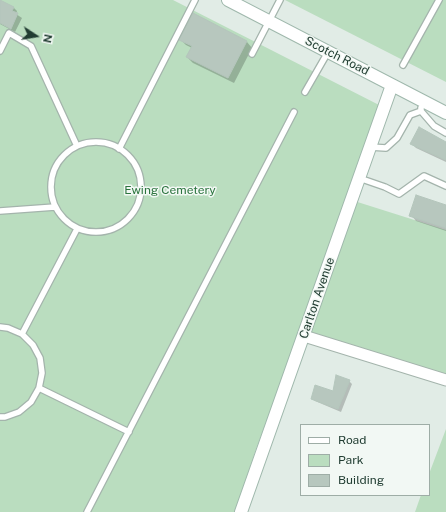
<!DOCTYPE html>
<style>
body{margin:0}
#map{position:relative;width:446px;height:512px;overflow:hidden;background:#e1ece6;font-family:"Public Sans",sans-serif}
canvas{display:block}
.legend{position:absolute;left:300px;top:424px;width:130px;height:72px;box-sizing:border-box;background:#f2f8f4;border:1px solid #9eada6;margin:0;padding:5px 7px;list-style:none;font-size:12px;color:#213d32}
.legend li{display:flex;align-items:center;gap:8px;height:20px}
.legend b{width:20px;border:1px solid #9eada6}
.north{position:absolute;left:16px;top:16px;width:40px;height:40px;-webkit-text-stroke:3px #f2f8f4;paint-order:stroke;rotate:102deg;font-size:11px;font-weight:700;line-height:16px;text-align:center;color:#213d32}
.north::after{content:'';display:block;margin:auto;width:14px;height:18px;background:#213d32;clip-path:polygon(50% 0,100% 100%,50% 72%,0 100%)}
</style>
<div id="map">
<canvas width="446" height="512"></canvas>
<ul class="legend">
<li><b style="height:5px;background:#fff"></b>Road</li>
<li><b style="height:11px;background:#baddbf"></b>Park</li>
<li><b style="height:11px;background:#b7c7be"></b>Building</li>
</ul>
<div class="north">N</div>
</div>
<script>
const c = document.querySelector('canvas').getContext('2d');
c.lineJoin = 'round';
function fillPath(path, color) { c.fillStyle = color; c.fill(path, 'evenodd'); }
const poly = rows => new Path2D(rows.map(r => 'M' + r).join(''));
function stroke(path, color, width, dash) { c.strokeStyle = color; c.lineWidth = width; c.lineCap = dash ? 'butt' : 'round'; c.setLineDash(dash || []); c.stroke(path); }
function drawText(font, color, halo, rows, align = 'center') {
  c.font = font + ' "Public Sans",sans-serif'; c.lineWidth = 3; c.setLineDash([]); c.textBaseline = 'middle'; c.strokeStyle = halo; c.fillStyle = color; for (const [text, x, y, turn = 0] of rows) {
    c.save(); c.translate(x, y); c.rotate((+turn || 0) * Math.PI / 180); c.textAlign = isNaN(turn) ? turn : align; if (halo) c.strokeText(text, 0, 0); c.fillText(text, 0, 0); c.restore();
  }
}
fillPath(poly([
 [0,0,173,0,381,106,348,199,446,230,446,380,299,335,256,449,235,512,0,512],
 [285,0,446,0,446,82],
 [446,429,446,512,415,512,421,495,429,495,429,474]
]), '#baddbf');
fillPath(poly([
 [0,1,13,7,17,11,16,14,22,18,15,32,0,24],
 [181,40,247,42,252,48,234,83,193,63,187,57,192,48,186,45],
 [411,143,446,144,446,162,416,148],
 [446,206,446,231,416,221,411,215],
 [349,381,352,384,341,412,315,401,312,399,334,392]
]), '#0003');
const building = poly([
 [0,0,14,7,12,11,18,13,11,29,0,23,0,0],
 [193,13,247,41,228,78,186,57,192,46,179,40,193,13],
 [419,127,446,142,446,160,410,144,419,127],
 [416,195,446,205,446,228,409,216,416,195],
 [336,375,350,380,338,409,311,399,315,385,333,391,336,375]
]);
fillPath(building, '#b7c7be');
stroke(building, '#b4c6bc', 1);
const lane = poly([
 [0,51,9,33,31,46,77,146],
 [252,54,280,0],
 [403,65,439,0],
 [305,92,328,52],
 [421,108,421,111,434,126,446,133],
 '51 187a45 45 0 1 1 90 0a45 45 0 1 1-90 0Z',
 [370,147,386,148,397,138,410,115,421,111],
 [119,149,195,0],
 [359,178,385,187,399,194,424,176,446,186],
 [0,211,55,207],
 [0,327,8,328,22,334,33,345,40,358,42,373,39,388,31,402,19,412,5,417,0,417],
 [22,334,77,229],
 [39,388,129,432],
 [87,512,294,112]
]);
const street = poly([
 [304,336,446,380]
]);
const secondary = poly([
 [228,0,446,113],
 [241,512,392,85]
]);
stroke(lane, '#a4b4ac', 8);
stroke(street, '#a4b4ac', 13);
stroke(secondary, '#9fb8ac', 14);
stroke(lane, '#fff', 5.5);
stroke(street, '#fff', 11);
stroke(secondary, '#fff', 12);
drawText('12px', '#213d32', '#f2f8f4', [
 ["Scotch Road",337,56,27],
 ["Carlton Avenue",317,298,-71]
]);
drawText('12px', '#2b743e', '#f2f8f4', [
 ["Ewing Cemetery",170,190]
]);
</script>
